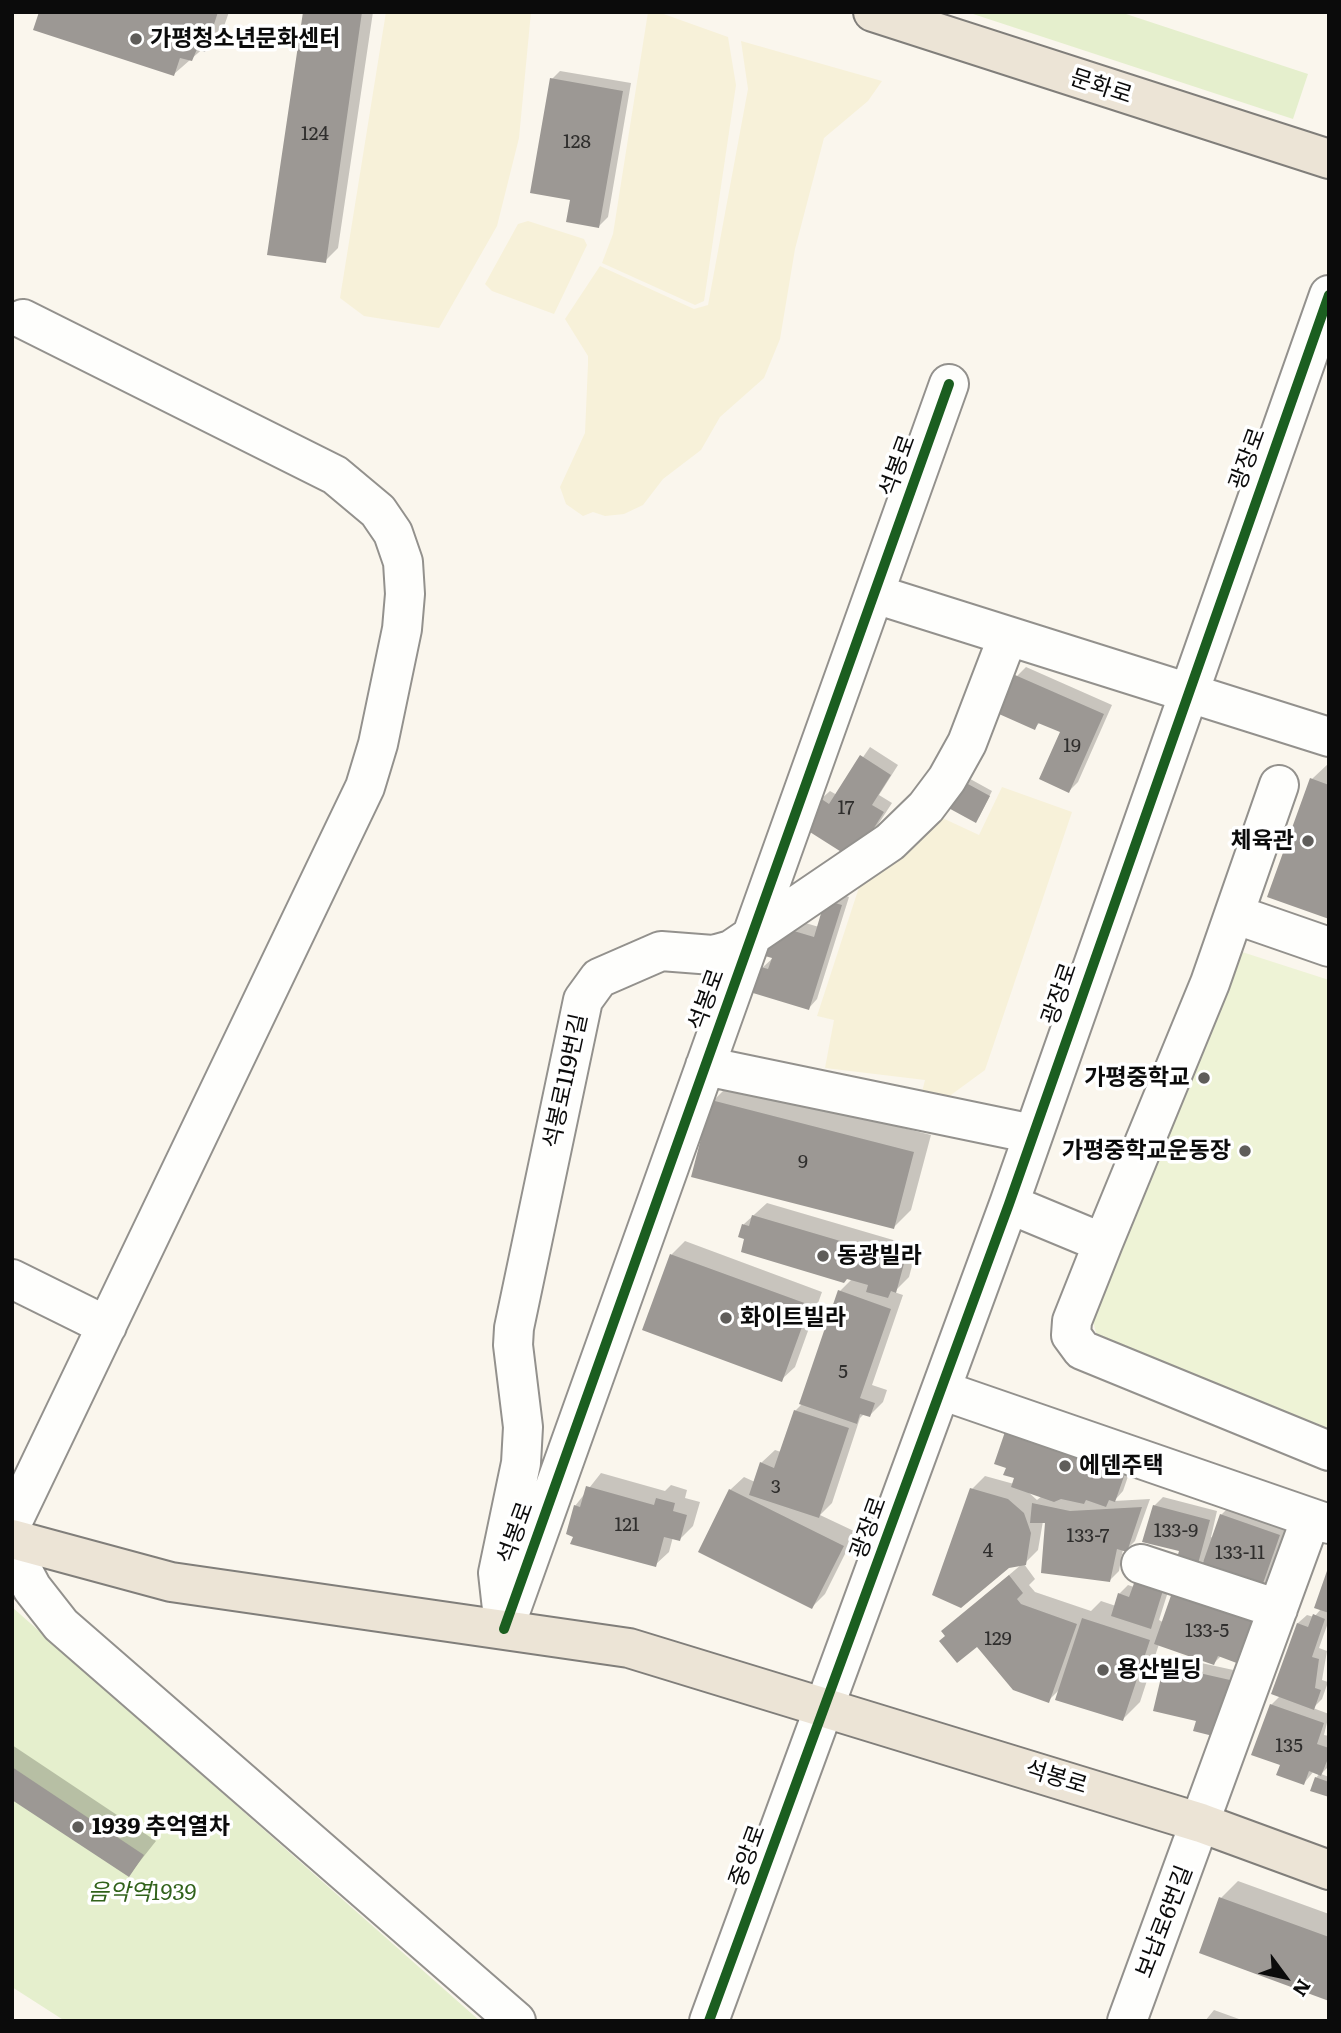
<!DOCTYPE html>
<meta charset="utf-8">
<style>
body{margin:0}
#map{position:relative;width:1341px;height:2033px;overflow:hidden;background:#faf6ed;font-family:Literata,serif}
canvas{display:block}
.frame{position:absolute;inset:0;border:14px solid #0b0b0b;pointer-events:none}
.north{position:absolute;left:1250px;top:1942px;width:70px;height:70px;-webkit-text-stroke:5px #fff;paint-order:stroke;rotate:123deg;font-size:19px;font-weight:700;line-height:28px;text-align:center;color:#0b0b0b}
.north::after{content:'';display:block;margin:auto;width:24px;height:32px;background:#0b0b0b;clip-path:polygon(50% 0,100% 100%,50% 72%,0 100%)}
</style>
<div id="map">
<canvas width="1341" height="2033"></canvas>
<div class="frame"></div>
<div class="north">N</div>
</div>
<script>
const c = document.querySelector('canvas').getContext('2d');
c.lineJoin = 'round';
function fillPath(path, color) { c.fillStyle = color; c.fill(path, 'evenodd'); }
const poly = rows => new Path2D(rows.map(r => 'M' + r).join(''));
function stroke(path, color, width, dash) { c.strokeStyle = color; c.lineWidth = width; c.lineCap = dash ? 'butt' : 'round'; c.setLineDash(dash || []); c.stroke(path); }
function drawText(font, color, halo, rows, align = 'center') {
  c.font = font + ' Literata,"Noto Sans KR",serif'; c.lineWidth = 7; c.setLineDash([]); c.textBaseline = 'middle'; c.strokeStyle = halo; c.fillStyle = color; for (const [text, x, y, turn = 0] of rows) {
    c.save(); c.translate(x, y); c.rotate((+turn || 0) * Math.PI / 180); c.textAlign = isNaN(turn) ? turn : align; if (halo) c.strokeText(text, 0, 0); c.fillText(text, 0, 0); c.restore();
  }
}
fillPath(poly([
 [386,12,531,12,519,138,497,226,439,328,364,316,340,298],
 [648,12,658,12,728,37,736,85,704,301,695,305,602,263,613,234],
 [741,41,882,81,868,101,824,138,795,249,780,339,764,378,720,417,701,450,663,479,643,505,624,514,605,516,593,512,583,516,566,504,560,487,585,433,588,364,588,356,565,319,600,266,694,309,708,305,748,89],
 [528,221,584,239,587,245,554,314,492,291,485,284,518,224],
 [1002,787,1072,812,985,1070,940,1103,922,1092,925,1080,825,1068,834,1020,817,1016,863,875,936,815,979,835]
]), '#f7f1d9');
fillPath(poly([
 [967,12,1120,12,1308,74,1293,119],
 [12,1607,480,2021,65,2021,12,1987]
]), '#e5efcd');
fillPath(poly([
 [1239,951,1329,980,1329,1437,1099,1344,1093,1321]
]), '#eef3d6');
fillPath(poly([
 [40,12,229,12,222,32,174,74],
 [304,12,373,12,338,248,325,261],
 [560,71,631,83,608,217,599,226,572,199,552,79],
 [1026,667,1112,705,1078,782,1069,791,1062,732,1040,722,1035,728,1017,676],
 [870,747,898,765,879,795,892,803,862,849,821,799,830,791,837,795],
 [1329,763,1329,917,1312,779],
 [963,775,992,791,979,817],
 [835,892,849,897,817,999,809,1008,762,968,774,957,785,917,819,927],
 [730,1084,931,1135,911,1210,894,1227,713,1101],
 [767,1203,917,1247,909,1277,894,1292,903,1295,872,1385,887,1390,883,1402,870,1415,865,1413,860,1418,832,1503,820,1515,856,1532,825,1594,812,1607,730,1490,744,1477,755,1482,761,1463,775,1450,781,1452,795,1411,803,1403,840,1291,853,1278,740,1236,744,1224],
 [685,1241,822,1292,795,1367,781,1380,644,1329,672,1254],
 [1135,1456,1123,1491,1114,1501,1150,1499,1135,1541,1126,1550,1123,1549,1119,1571,1110,1580,1047,1521,1043,1521,1038,1550,1024,1564,1035,1579,1029,1585,1035,1592,1091,1611,1101,1601,1116,1606,1119,1594,1128,1585,1134,1587,1173,1576,1159,1620,1222,1655,1214,1663,1159,1644,1140,1702,1123,1719,1060,1689,1048,1701,977,1645,946,1635,943,1631,1022,1564,972,1489,985,1476,1014,1484],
 [1027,1491,1042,1496,1037,1500],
 [601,1473,665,1491,671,1485,687,1490,685,1498,700,1502,693,1526,680,1539,673,1537,669,1552,655,1565,575,1536,575,1506],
 [1163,1497,1217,1511,1211,1537,1213,1538,1221,1515,1230,1506,1288,1526,1268,1581,1260,1590,1206,1559,1195,1569,1154,1506],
 [1329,1572,1329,1620,1319,1648,1327,1651,1322,1680,1328,1682,1322,1699,1313,1708,1329,1714,1324,1735,1329,1736,1329,1766,1321,1774,1329,1777,1329,1795,1316,1778,1320,1773,1314,1771,1304,1783,1282,1764,1271,1705,1280,1696,1298,1623,1307,1615,1314,1617,1321,1609],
 [1174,1657,1238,1671,1225,1726,1198,1720,1166,1666],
 [12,1745,156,1841,129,1875,12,1797],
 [1238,1881,1329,1914,1329,1999,1221,1898],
 [1214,2010,1239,2019,1238,2021,1205,2021]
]), '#0003');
fillPath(poly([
 [39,12,218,12,205,52,197,49,192,61,180,58,174,76,33,30],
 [303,12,362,12,326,263,267,255],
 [550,78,623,91,599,228,566,222,570,200,530,193],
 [1015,675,1104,714,1069,793,1039,779,1060,732,1038,723,1035,730,999,714],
 [860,755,891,775,872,805,884,812,854,860,802,827,820,798,829,804],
 [957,778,990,796,976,823,943,805],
 [1310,778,1329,785,1329,919,1267,897],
 [825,900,842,905,809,1010,753,993,761,967,768,969,772,958,765,956,774,925,814,937],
 [711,1100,914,1152,894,1229,691,1177],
 [752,1215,905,1260,896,1293,891,1291,888,1298,866,1292,868,1285,847,1279,844,1283,741,1252,744,1239,738,1237,742,1224,749,1226],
 [670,1254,810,1305,782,1382,642,1330],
 [838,1290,891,1309,860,1398,875,1403,870,1417,860,1414,857,1424,799,1404],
 [794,1410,849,1428,819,1518,749,1495,760,1462,774,1468],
 [1008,1423,1128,1465,1115,1502,1109,1500,1106,1507,1086,1500,1084,1504,1061,1499,1054,1502,1011,1487,1014,1478,1003,1475,1006,1468,994,1464],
 [586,1486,654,1505,656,1498,675,1503,673,1511,687,1515,680,1541,664,1537,656,1567,570,1544,573,1537,566,1534,574,1505,580,1507],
 [970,1488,1008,1499,1024,1513,1031,1533,1026,1565,1009,1568,961,1608,932,1595],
 [729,1489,844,1546,812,1609,698,1552],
 [1032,1503,1070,1511,1142,1507,1127,1552,1117,1549,1110,1582,1041,1573,1045,1523,1030,1523],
 [1153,1505,1210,1520,1196,1571,1175,1565,1179,1551,1142,1542],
 [1220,1514,1280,1535,1260,1592,1200,1571],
 [1328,1568,1329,1568,1329,1613,1314,1608],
 [1009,1575,1023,1593,1017,1599,1021,1604,1077,1624,1049,1703,1013,1690,977,1647,957,1663,939,1641,945,1636,941,1631],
 [1137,1575,1165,1584,1151,1629,1111,1616,1118,1593,1129,1597],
 [1174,1587,1259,1617,1242,1665,1218,1656,1214,1665,1154,1644],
 [1313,1614,1325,1619,1312,1657,1319,1659,1315,1688,1321,1690,1314,1710,1271,1694,1297,1623,1308,1627],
 [1082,1618,1150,1640,1123,1721,1055,1700],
 [1164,1665,1230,1680,1217,1737,1193,1731,1196,1721,1153,1711],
 [1270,1704,1324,1723,1317,1744,1329,1748,1329,1756,1321,1776,1309,1771,1304,1785,1276,1775,1280,1765,1251,1755],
 [12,1767,144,1855,129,1877,12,1800],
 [1315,1777,1329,1782,1329,1797,1310,1791],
 [1219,1897,1329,1937,1329,2001,1199,1953]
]), '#9c9894');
const minor = poly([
 [875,594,1329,737],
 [1279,785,1210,983,1103,1243,1072,1321,1071,1335,1082,1350,1329,1451],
 [1234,914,1329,947],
 [705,1066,1033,1134],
 [1009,1204,1103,1243],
 [12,1279,107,1326],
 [941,1390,1329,1524],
 [12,1523,365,787,378,744,402,629,405,594,403,562,393,533,378,511,335,475,23,319],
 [12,1550,32,1588,61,1625,516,2021],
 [1141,1564,1278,1609],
 [502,1609,498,1573,521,1463,523,1427,513,1345,514,1328,583,1000,599,978,661,951,713,955,731,950,890,842,926,807,947,779,967,743,1008,636],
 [504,1629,949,384],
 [709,2021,1009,1204,1329,295],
 [1127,2021,1311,1518]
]);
const major = poly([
 [873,12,1329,159],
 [12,1539,171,1582,629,1648,1201,1823,1329,1870]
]);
stroke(minor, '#93918d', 42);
stroke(major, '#807e7a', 42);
stroke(minor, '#fefefc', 38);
stroke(major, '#ece4d6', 38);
stroke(poly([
 [504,1629,949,384],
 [709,2021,1009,1204,1329,295]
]), '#1b5e20', 10);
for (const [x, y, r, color] of [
 [136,39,7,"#5f5d5a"],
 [1308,841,7,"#5f5d5a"],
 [1204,1078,7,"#5f5d5a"],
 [1245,1151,7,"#5f5d5a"],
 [823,1256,7,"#5f5d5a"],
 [726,1318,7,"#5f5d5a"],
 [1065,1466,7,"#5f5d5a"],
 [1103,1670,7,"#5f5d5a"],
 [78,1827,7,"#5f5d5a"]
]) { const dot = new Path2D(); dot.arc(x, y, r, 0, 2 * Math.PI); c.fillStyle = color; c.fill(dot); stroke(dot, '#fff', 2.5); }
drawText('19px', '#2f2e2d', null, [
 ["124",315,134],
 ["128",577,142],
 ["19",1072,746],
 ["17",846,808],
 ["9",803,1162],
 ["5",843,1372],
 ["3",776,1487],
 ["121",627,1525],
 ["133-9",1176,1531],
 ["133-7",1088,1536],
 ["4",988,1551],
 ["133-11",1240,1553],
 ["133-5",1207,1631],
 ["129",998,1639],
 ["135",1289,1746]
]);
drawText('bold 23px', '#0b0b0b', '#fff', [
 ["가평청소년문화센터",150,39],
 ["체육관",1294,841,"right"],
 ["가평중학교",1190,1078,"right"],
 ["가평중학교운동장",1231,1151,"right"],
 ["동광빌라",837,1256],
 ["화이트빌라",740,1318],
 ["에덴주택",1079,1466],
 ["용산빌딩",1117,1670],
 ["1939 추억열차",92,1827]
], 'left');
drawText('23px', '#0b0b0b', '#fff', [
 ["문화로",1101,87,18],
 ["광장로",1248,459,-70],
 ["석봉로",898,466,-70],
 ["광장로",1060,994,-71],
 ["석봉로",707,1000,-70],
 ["석봉로119번길",566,1081,-78],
 ["광장로",869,1528,-70],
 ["석봉로",516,1533,-70],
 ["석봉로",1056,1778,17],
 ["중앙로",748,1856,-70],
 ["보납로6번길",1165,1922,-69]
]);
drawText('italic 23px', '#31621b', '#fff', [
 ["음악역1939",142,1893]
]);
</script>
